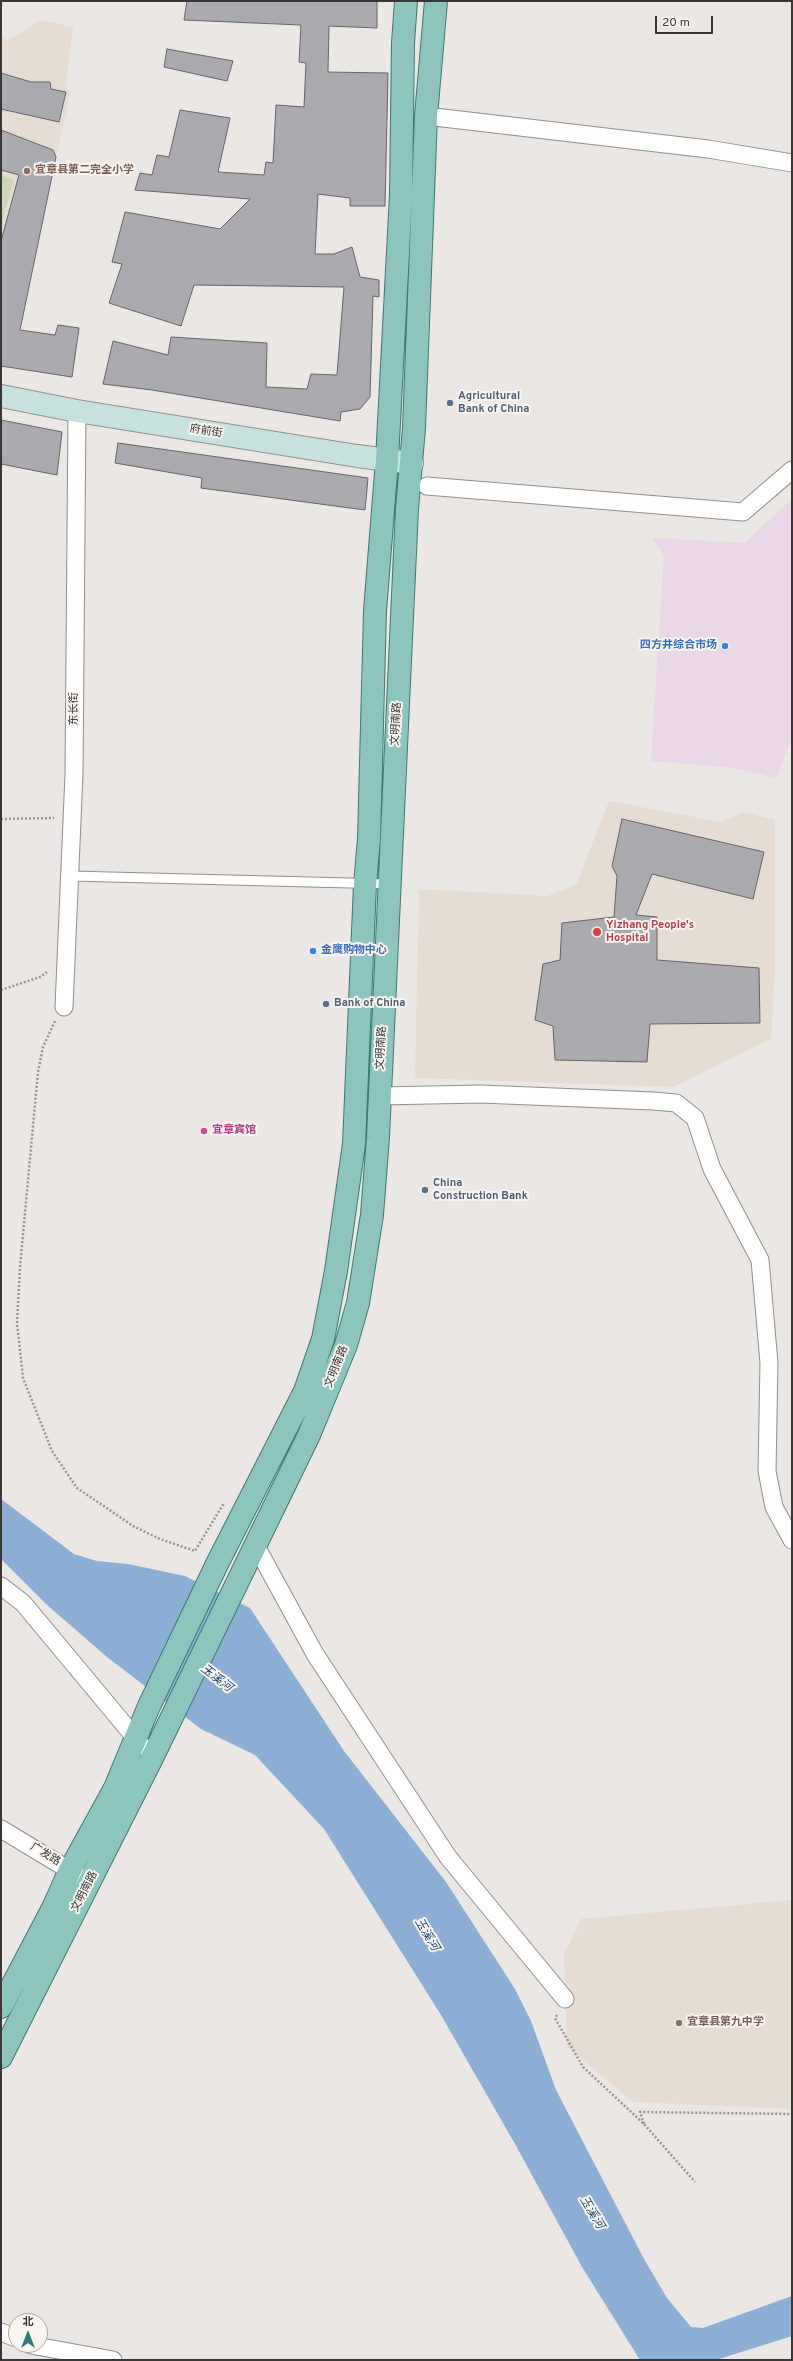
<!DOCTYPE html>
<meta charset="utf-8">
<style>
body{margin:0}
#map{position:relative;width:793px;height:2361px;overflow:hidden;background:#eae7e4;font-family:Overpass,"Noto Sans SC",sans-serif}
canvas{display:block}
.frame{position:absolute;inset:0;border:2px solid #383736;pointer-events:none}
.north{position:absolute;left:8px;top:2313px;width:40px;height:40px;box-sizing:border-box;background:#f8f5f1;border:1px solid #aba9a6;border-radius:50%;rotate:0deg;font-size:11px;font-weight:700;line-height:16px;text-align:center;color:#383736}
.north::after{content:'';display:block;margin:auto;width:14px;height:18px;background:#2f787d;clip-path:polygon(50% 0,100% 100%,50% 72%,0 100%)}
.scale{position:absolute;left:655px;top:16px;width:58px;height:18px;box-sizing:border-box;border:2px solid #383736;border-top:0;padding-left:5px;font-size:12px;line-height:14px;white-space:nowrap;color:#383736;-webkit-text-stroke:3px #f8f5f1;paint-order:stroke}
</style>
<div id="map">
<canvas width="793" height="2361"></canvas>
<div class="frame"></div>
<div class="north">北</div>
<div class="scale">20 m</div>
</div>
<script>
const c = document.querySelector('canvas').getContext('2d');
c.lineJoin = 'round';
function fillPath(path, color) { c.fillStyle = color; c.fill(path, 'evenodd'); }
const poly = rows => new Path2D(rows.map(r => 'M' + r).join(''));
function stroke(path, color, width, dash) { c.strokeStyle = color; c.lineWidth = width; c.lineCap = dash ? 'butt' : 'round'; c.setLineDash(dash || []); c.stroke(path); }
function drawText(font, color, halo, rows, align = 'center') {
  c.font = font + ' Overpass,"Noto Sans SC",sans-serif'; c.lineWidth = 4; c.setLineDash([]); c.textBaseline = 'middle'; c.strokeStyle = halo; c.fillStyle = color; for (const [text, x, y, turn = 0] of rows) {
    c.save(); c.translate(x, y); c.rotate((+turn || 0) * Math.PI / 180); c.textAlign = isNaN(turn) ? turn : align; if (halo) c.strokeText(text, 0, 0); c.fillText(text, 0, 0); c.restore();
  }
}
fillPath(poly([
 [792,499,792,736,777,778,734,768,651,761,664,556,653,538,744,543]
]), '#ead7e8');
fillPath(poly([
 [41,20,73,27,66,88,71,92,47,196,21,325,1,320,1,35,6,41],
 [609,801,721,822,743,812,775,820,775,969,771,1039,673,1087,415,1078,419,889,547,896,576,885],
 [792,1900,792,2109,633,2102,567,2047,564,1955,581,1919]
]), '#e5ddd3');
fillPath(poly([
 [1,175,14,180,1,226]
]), '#ccd7b6');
fillPath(poly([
 [1,1499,74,1554,97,1561,128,1564,185,1576,250,1608,344,1751,446,1882,515,1989,531,2021,556,2090,644,2259,667,2298,691,2327,703,2328,792,2296,792,2336,716,2360,640,2360,582,2267,515,2144,441,2015,324,1829,255,1755,201,1729,107,1657,46,1604,1,1559]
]), '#8dafd5');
const building = poly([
 [187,1,377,1,377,28,329,26,328,72,388,73,385,206,350,206,350,198,318,194,315,254,334,254,352,247,360,277,379,280,379,297,373,296,370,397,360,409,341,412,340,421,152,390,103,384,113,341,168,355,171,337,267,343,266,387,307,389,311,374,337,375,344,287,194,285,181,326,109,303,122,264,112,262,125,212,220,229,250,199,135,190,140,173,152,175,157,155,169,157,180,110,230,118,218,172,264,175,266,162,273,163,276,105,304,107,306,63,299,62,301,25,184,20,187,1],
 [167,49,233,61,227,81,164,67,167,49],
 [1,73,31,82,50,82,51,89,66,92,59,122,1,109,1,73],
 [1,130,53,150,56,157,20,330,55,335,58,325,79,328,72,377,1,366,1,241,19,175,1,170,1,130],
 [1,420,62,432,57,475,1,464,1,420],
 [118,443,368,478,365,510,201,488,202,478,115,463,118,443],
 [622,819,764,852,753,899,652,874,636,915,657,917,657,960,759,968,760,1023,650,1024,647,1062,555,1060,553,1026,535,1020,543,964,560,960,562,923,614,917,617,876,612,866,622,819]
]);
fillPath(building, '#abaaaf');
stroke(building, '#656468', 1);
const lane = poly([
 [70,876,390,884]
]);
const street = poly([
 [426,116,708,149,792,163],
 [427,486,743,512,792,470],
 [64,1007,74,774,77,411],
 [380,1096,481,1094,653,1101,676,1103,695,1118,712,1169,760,1260,769,1363,767,1471,774,1507,792,1540],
 [256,1546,315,1654,448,1857,565,1999],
 [1,1586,23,1603,142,1746],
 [1,1829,79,1876],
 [1,2332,16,2338],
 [31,2345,113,2360]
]);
const secondary = poly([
 [1,396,77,411,357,456,412,463]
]);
const primary = poly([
 [1,2007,54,1906,70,1870,115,1788,149,1706,217,1564,305,1391,323,1339,336,1271,354,1144,365,884,369,839,375,611,387,460,401,195,403,43,406,1],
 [1,2057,152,1758,309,1435,346,1345,358,1303,372,1215,378,1137,407,509,414,428,426,116,436,1]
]);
stroke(lane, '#918e8b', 11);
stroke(street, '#918e8b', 19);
stroke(secondary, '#918e8b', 24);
stroke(primary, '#3f7972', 24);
stroke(poly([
 [1,819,54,818],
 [1,990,40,977,47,972],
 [55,1021,43,1047,38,1072,20,1267,17,1323,23,1378,52,1451,77,1488,133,1526,160,1539,195,1551,224,1503],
 [557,2015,555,2018,583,2067,644,2124,695,2182],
 [644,2124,640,2112,792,2114]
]), '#969492', 2.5, [2, 2]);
stroke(lane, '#fff', 9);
stroke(street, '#fff', 17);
stroke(secondary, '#c7e2de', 22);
stroke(primary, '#8ec4be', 22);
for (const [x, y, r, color] of [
 [27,171,4,"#8d6e63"],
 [450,403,4,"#5c6f8a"],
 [725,646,4,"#3f7fe0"],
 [597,932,5,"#e0444e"],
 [313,951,4,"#3f7fe0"],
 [326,1004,4,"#5c6f8a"],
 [204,1131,4,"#d1479c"],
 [425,1190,4,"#5c6f8a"],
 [679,2023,4,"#8d6e63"]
]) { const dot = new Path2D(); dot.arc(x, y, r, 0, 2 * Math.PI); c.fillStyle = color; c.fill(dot); stroke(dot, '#f8f5f1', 1.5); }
drawText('bold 11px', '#785e54', '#f8f5f1', [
 ["宜章县第二完全小学",35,171],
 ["宜章县第九中学",687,2023]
], 'left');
drawText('bold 11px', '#4e5e75', '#f8f5f1', [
 ["Agricultural",458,397],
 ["Bank of China",458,410],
 ["Bank of China",334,1004],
 ["China",433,1184],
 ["Construction Bank",433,1197]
], 'left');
drawText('11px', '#383736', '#f8f5f1', [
 ["府前街",206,432,9],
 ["东长街",75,709,-90],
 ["文明南路",397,724,-87],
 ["文明南路",382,1048,-87],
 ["文明南路",337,1367,-68],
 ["广发路",45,1855,31],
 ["文明南路",85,1892,-63]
]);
drawText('bold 11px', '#366cbe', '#f8f5f1', [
 ["四方井综合市场",717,646],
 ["金鹰购物中心",321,951,"left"]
], 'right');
drawText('bold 11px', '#be3a42', '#f8f5f1', [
 ["Yizhang People's",606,926],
 ["Hospital",606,939]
], 'left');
drawText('bold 11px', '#b23c85', '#f8f5f1', [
 ["宜章宾馆",212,1131]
], 'left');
drawText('italic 12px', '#1b497a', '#f8f5f1', [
 ["玉溪河",216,1679,38],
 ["玉溪河",426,1935,59],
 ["玉溪河",591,2213,59]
]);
</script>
